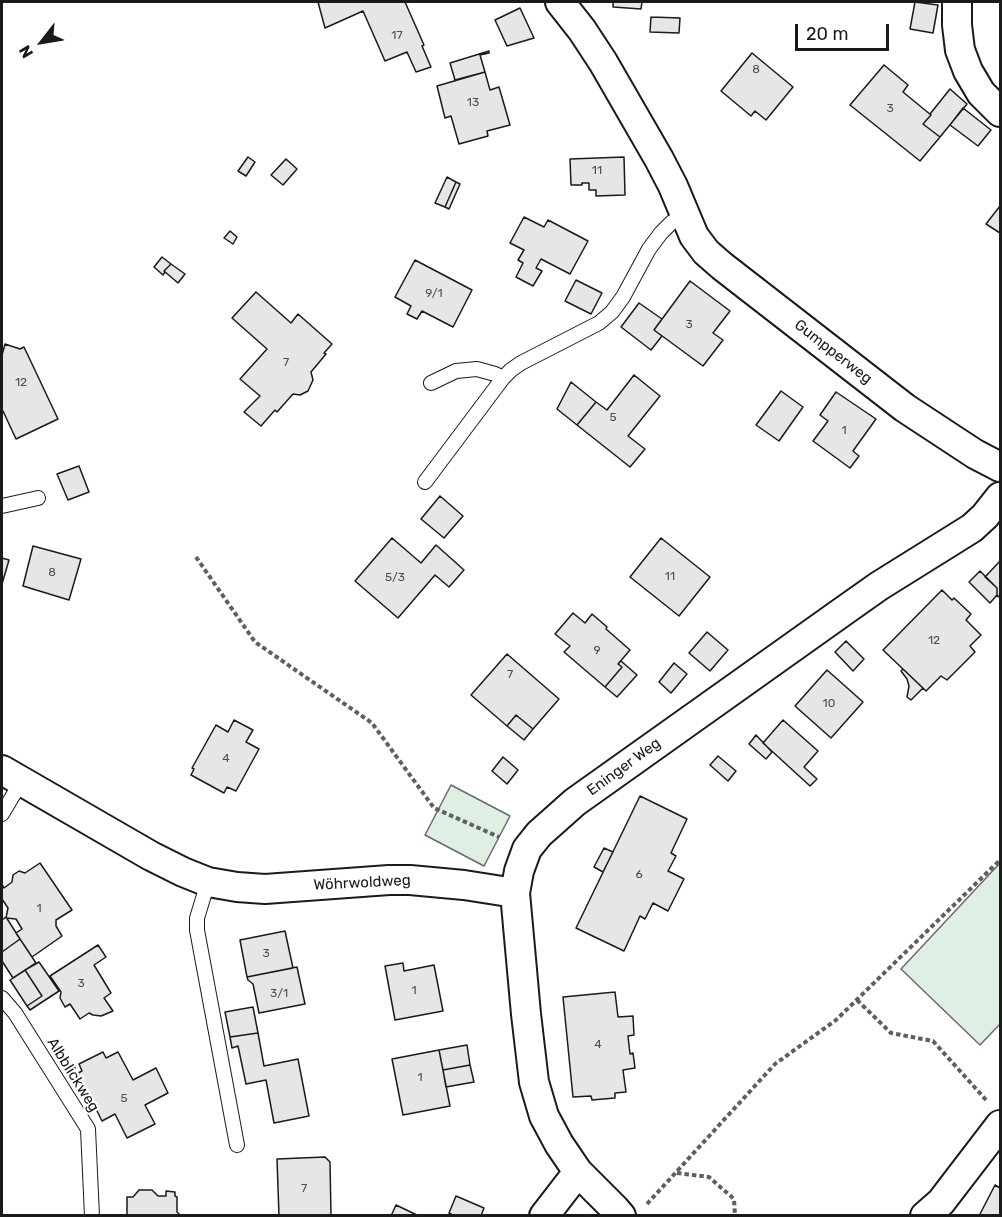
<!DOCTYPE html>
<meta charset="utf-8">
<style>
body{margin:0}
#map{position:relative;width:1002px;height:1217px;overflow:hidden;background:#fff;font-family:Rubik,sans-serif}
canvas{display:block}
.frame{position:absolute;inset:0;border:3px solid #1a1a1a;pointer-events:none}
.north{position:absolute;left:12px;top:12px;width:60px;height:60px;-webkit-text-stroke:4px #fff;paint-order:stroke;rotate:239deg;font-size:16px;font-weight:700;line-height:24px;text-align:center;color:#1a1a1a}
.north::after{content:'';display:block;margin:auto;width:21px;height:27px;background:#1a1a1a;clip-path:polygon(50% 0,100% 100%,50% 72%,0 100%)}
.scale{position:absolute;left:795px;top:24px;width:94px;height:27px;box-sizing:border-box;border:3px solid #1a1a1a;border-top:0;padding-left:8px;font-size:18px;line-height:21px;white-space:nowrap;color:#1a1a1a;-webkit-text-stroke:4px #fff;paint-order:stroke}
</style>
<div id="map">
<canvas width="1002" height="1217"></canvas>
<div class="frame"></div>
<div class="north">N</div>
<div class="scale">20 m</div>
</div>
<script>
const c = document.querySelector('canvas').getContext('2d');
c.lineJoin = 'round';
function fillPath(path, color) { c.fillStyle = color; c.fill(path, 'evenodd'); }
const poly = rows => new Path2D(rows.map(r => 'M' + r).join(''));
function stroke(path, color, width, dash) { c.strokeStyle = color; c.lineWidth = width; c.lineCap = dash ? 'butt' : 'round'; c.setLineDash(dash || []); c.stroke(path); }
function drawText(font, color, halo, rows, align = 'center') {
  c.font = font + ' Rubik,sans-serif'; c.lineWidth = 4.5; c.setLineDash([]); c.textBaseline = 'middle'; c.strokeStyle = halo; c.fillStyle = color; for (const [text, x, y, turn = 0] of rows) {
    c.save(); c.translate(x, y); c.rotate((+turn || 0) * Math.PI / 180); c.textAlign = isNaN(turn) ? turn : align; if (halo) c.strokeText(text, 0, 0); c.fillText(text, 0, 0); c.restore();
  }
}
const green = poly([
 [451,785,510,816,484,866,425,835,451,785],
 [1000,863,1000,1024,980,1045,901,969,1000,863]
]);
fillPath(green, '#e0efe3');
stroke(green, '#6a6a6a', 1.5);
const building = poly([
 [318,2,405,2,424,45,422,46,431,67,416,72,407,52,385,61,363,11,325,28,318,2],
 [613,2,642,2,641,9,613,7,613,2],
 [915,2,938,5,933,33,910,29,915,2],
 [520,8,534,38,507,46,495,20,520,8],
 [651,17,680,18,679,33,650,32,651,17],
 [489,51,489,53,480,55,485,72,455,80,450,63,489,51],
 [752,53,793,87,766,120,755,111,751,116,721,91,752,53],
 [884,65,908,85,903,92,931,115,923,124,940,137,920,161,850,105,884,65],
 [485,72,490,90,499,87,510,125,487,131,488,136,459,144,451,116,445,118,437,86,485,72],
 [950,89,967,104,940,137,923,124,931,115,930,114,950,89],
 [963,108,991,130,978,146,950,125,963,108],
 [248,157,255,162,246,176,238,171,248,157],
 [624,157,625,195,596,196,596,190,589,190,589,183,582,183,582,185,571,185,570,159,624,157],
 [286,159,297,169,283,185,271,175,286,159],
 [447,177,456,182,445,207,435,203,447,177],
 [456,182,460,184,449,209,445,207,456,182],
 [1000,206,1000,233,986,224,1000,206],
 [524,217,544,227,548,220,588,241,570,274,541,259,536,268,542,271,533,286,516,277,523,263,518,260,524,250,510,243,524,217],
 [230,231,237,237,233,244,224,238,230,231],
 [162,257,171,264,164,271,165,272,163,275,154,267,162,257],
 [415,260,472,290,453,327,422,311,417,319,407,314,411,306,395,297,415,260],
 [171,264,185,274,178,283,164,271,171,264],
 [576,280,602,293,591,314,565,301,576,280],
 [690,281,730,311,713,333,723,340,703,366,654,330,690,281],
 [256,292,291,323,298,314,332,344,324,353,326,354,311,372,313,380,308,391,300,395,293,394,277,412,275,410,261,426,244,412,260,396,240,379,267,349,232,318,256,292],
 [639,303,662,319,654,330,662,336,651,350,621,327,639,303],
 [5,344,20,349,24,347,58,419,16,439,3,411,2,412,2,355,5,344],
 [634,375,660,396,628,436,645,449,630,467,577,425,596,402,607,410,634,375],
 [571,382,596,402,577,425,557,409,571,382],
 [781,391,803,407,779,441,756,425,781,391],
 [836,392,876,419,853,451,859,456,850,468,813,441,828,421,820,415,836,392],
 [79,466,89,492,68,500,57,474,79,466],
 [440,496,463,516,444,538,421,519,440,496],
 [392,538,421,563,436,545,464,570,449,587,435,575,398,618,355,581,392,538],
 [661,538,710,577,679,616,630,577,661,538],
 [33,546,81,559,69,600,23,586,33,546],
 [2,558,9,560,2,584,2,558],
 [1000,561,1000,598,997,595,997,588,985,577,1000,561],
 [980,571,997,588,997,595,990,603,969,582,980,571],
 [942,590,952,600,954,598,971,614,966,620,981,635,970,646,975,652,947,680,941,676,926,691,883,650,942,590],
 [573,613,585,623,592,614,607,627,606,629,630,650,618,664,622,667,605,687,564,652,570,646,555,634,573,613],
 [707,632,728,650,710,671,689,653,707,632],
 [846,641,864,659,853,671,835,652,846,641],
 [507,654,559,699,533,729,516,715,507,726,471,695,507,654],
 [621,661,637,675,617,697,605,687,622,667,618,664,621,661],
 [674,663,687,674,671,693,659,682,674,663],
 [903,669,923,688,911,700,907,697,909,686,907,679,901,671,903,669],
 [827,670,863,702,831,738,795,706,827,670],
 [516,715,533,729,524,740,507,726,516,715],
 [234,720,253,730,246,742,259,749,236,791,227,787,224,793,191,775,194,769,192,768,216,725,228,732,234,720],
 [783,720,818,751,804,767,817,779,810,786,763,743,783,720],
 [756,735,772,752,766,759,749,744,756,735],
 [718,756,736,771,728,781,710,765,718,756],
 [503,757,518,770,507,784,492,771,503,757],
 [640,796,687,819,671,853,676,856,668,871,684,879,668,911,653,903,645,919,640,916,624,951,576,928,640,796],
 [604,848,613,852,603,872,594,867,604,848],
 [40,863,72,910,56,920,56,926,62,936,32,957,16,933,22,929,16,919,6,918,8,908,2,899,2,884,4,888,12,882,13,875,19,871,25,873,40,863],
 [6,917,20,939,2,952,2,920,6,917],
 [285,931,293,968,247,977,240,940,285,931],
 [20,939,36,963,13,978,2,961,2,952,20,939],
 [98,945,106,957,94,965,111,993,104,998,113,1011,101,1016,93,1015,89,1013,80,1019,70,1004,65,1007,60,998,61,992,50,976,98,945],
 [39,962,59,991,30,1010,27,1006,42,996,25,970,39,962],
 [403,963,404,971,434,965,443,1011,395,1020,385,966,403,963],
 [297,967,305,1004,259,1013,253,984,248,980,247,977,297,967],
 [25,970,42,996,27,1006,10,980,25,970],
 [615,992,618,1017,633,1016,634,1035,628,1036,630,1054,633,1053,635,1068,623,1070,626,1092,615,1093,615,1098,592,1100,591,1096,573,1097,563,997,615,992],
 [253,1007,258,1033,230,1037,225,1012,253,1007],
 [258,1033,264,1066,298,1059,309,1116,274,1123,266,1080,246,1084,238,1046,232,1048,230,1037,258,1033],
 [467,1045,470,1065,443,1070,439,1050,467,1045],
 [439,1050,450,1106,403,1115,392,1059,439,1050],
 [103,1052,106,1058,118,1052,133,1080,156,1068,168,1093,145,1105,155,1124,127,1138,115,1114,102,1121,78,1073,82,1071,79,1064,103,1052],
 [470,1065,474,1082,446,1087,443,1070,470,1065],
 [325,1157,330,1162,331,1216,279,1216,277,1159,325,1157],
 [995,1185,1000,1188,1000,1216,979,1216,995,1185],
 [139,1190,152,1190,158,1196,166,1196,166,1191,175,1192,175,1196,177,1197,177,1212,181,1216,127,1216,127,1197,133,1197,139,1190],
 [456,1196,484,1208,481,1216,454,1216,449,1213,456,1196],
 [396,1205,419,1216,391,1216,396,1205]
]);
fillPath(building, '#e6e6e6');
stroke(building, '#1a1a1a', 1.5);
const service = poly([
 [431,383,456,371,477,369,495,374,503,378],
 [425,482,503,378,511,370,521,363,599,323,612,312,623,297,649,249,661,233,672,222,685,216],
 [2,506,38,498],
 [2,814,21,782],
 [208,882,197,918,197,930,237,1145],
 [2,998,15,1013,88,1129,92,1216]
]);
const minor = poly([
 [560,2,582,30,603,62,659,159,673,186,694,236,706,252,722,266,905,408,975,454,1000,467],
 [957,2,957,25,960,50,968,71,981,93,1000,112],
 [2,770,151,856,183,872,208,882,237,887,265,889,389,880,410,880,464,885,515,893],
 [544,1216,578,1172],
 [621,1216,615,1209,578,1172,559,1144,544,1116,534,1082,526,1014,515,893,519,871,527,849,539,834,575,802,845,610,879,586,972,528,985,516,1000,497],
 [925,1216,941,1202,1000,1125]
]);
stroke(service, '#1a1a1a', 16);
stroke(minor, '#1a1a1a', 32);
stroke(poly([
 [196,557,255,642,372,723,434,808,499,837],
 [857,1000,891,1033,933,1041,987,1101],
 [677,1173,709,1177,734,1199,735,1216],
 [647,1204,775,1064,836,1020,1000,860]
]), '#5f5f5f', 4, [4.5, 3]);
stroke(service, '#fff', 14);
stroke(minor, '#fff', 28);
drawText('12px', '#4d4d4d', null, [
 ["17",397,36],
 ["8",756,70],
 ["13",473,103],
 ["3",890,109],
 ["11",597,171],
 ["9/1",434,294],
 ["3",689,325],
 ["7",286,363],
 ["12",21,383],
 ["5",613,418],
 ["1",844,431],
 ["8",52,573],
 ["11",670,577],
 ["5/3",395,578],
 ["12",934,641],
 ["9",597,651],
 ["7",510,675],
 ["10",829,704],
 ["4",226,759],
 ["6",639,875],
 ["1",39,909],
 ["3",266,954],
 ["3",81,984],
 ["1",414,991],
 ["3/1",279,994],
 ["4",598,1045],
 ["1",420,1078],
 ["5",124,1099],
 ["7",304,1189]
]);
drawText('15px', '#1a1a1a', '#fff', [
 ["Gumpperweg",833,352,38],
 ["Eninger Weg",624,767,-36],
 ["Wöhrwoldweg",362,883,-3],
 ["Albblickweg",73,1075,58]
]);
</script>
